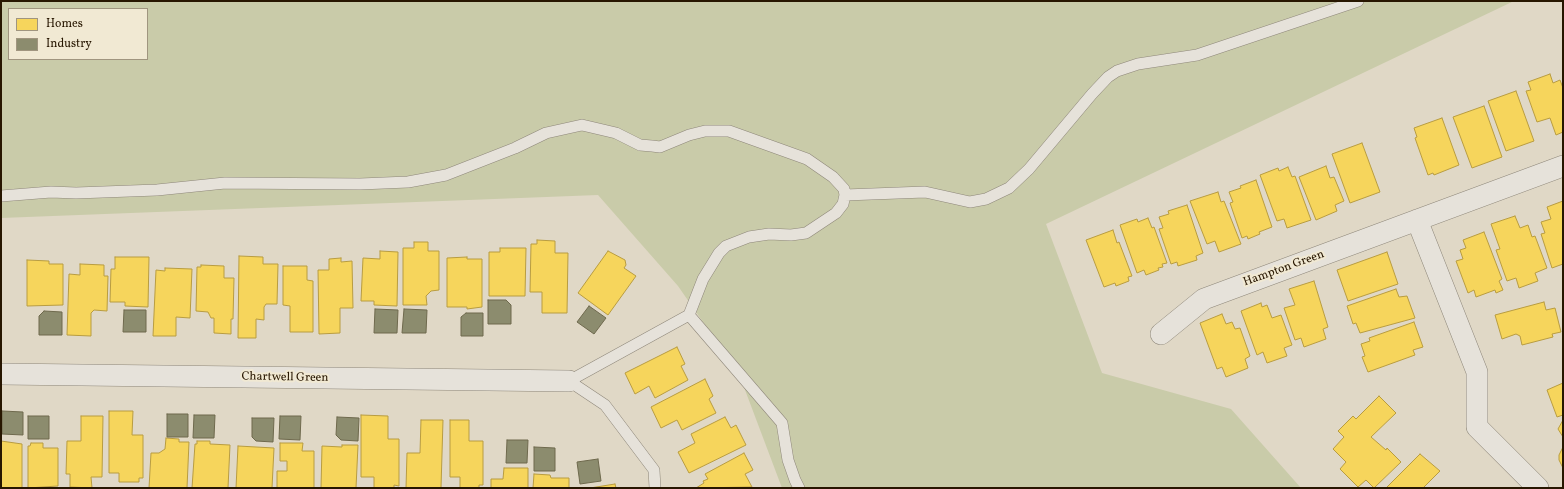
<!DOCTYPE html>
<style>
body{margin:0}
#map{position:relative;width:1564px;height:489px;overflow:hidden;background:#e0d8c6;font-family:Vollkorn,serif}
canvas{display:block}
.frame{position:absolute;inset:0;border:2px solid #271600;pointer-events:none}
.legend{position:absolute;left:8px;top:8px;width:140px;height:52px;box-sizing:border-box;background:#f1e9d3;border:1px solid #a0957f;margin:0;padding:5px 7px;list-style:none;font-size:12px;color:#271600}
.legend li{display:flex;align-items:center;gap:8px;height:20px}
.legend b{width:20px;border:1px solid #a0957f}
</style>
<div id="map">
<canvas width="1564" height="489"></canvas>
<div class="frame"></div>
<ul class="legend">
<li><b style="height:11px;background:#f6d55c"></b>Homes</li>
<li><b style="height:11px;background:#8c8c6e"></b>Industry</li>
</ul>
</div>
<script>
const c = document.querySelector('canvas').getContext('2d');
c.lineJoin = 'round';
function fillPath(path, color) { c.fillStyle = color; c.fill(path, 'evenodd'); }
const poly = rows => new Path2D(rows.map(r => 'M' + r).join(''));
function stroke(path, color, width, dash) { c.strokeStyle = color; c.lineWidth = width; c.lineCap = dash ? 'butt' : 'round'; c.setLineDash(dash || []); c.stroke(path); }
function drawText(font, color, halo, rows, align = 'center') {
  c.font = font + ' Vollkorn,serif'; c.lineWidth = 4; c.setLineDash([]); c.textBaseline = 'middle'; c.strokeStyle = halo; c.fillStyle = color; for (const [text, x, y, turn = 0] of rows) {
    c.save(); c.translate(x, y); c.rotate((+turn || 0) * Math.PI / 180); c.textAlign = isNaN(turn) ? turn : align; if (halo) c.strokeText(text, 0, 0); c.fillText(text, 0, 0); c.restore();
  }
}
fillPath(poly([
 [1,1,1514,1,1046,224,1102,373,1231,409,1301,488,782,488,739,374,678,286,598,195,1,218],
 [9,9,147,9,147,59,9,59]
]), '#c9cba9');
const homes = poly([
 [1550,74,1553,83,1560,80,1563,88,1563,132,1556,135,1550,118,1537,122,1526,91,1531,90,1528,82,1550,74],
 [1516,91,1534,141,1506,151,1488,101,1516,91],
 [1484,106,1502,157,1472,168,1453,117,1484,106],
 [1442,118,1459,165,1434,175,1433,173,1428,175,1415,138,1417,137,1414,128,1442,118],
 [1362,143,1380,192,1350,203,1332,154,1362,143],
 [1326,166,1330,178,1334,177,1344,201,1335,205,1337,211,1316,220,1299,177,1326,166],
 [1288,167,1292,177,1295,176,1311,220,1287,228,1284,219,1277,221,1260,175,1278,168,1279,171,1288,167],
 [1256,180,1272,227,1259,232,1260,234,1248,239,1247,236,1242,238,1230,203,1233,202,1229,192,1241,188,1240,186,1256,180],
 [1218,192,1221,202,1224,201,1241,244,1219,252,1215,241,1207,244,1190,201,1218,192],
 [1563,201,1563,264,1552,268,1541,234,1545,233,1541,222,1551,219,1547,207,1563,201],
 [1187,205,1203,253,1196,256,1197,260,1178,266,1177,262,1171,264,1159,229,1163,228,1159,217,1169,214,1168,211,1187,205],
 [1515,216,1520,228,1528,225,1532,237,1535,236,1547,268,1535,273,1538,281,1519,288,1516,278,1507,281,1496,250,1500,249,1491,224,1515,216],
 [1148,218,1152,228,1154,227,1167,263,1162,264,1163,267,1158,268,1159,270,1146,275,1144,270,1137,273,1120,225,1137,219,1138,222,1148,218],
 [1113,230,1117,243,1119,242,1132,276,1128,277,1129,281,1116,286,1115,283,1104,287,1086,240,1113,230],
 [1484,232,1502,279,1499,281,1503,290,1496,293,1495,290,1476,297,1474,290,1468,293,1456,261,1463,259,1460,250,1466,248,1463,240,1484,232],
 [537,240,555,241,555,253,568,253,567,313,542,313,542,292,530,292,531,244,537,244,537,240],
 [414,242,428,242,428,251,439,251,439,290,431,291,426,296,427,305,403,305,403,248,414,248,414,242],
 [500,248,526,248,525,296,489,296,489,252,500,252,500,248],
 [380,251,398,252,397,306,374,305,374,301,361,301,363,258,380,259,380,251],
 [608,251,625,260,626,265,624,268,636,276,608,315,578,293,608,251],
 [1387,252,1398,284,1348,301,1337,270,1387,252],
 [239,256,263,257,263,264,278,264,277,304,266,304,264,307,264,320,256,319,256,338,238,338,239,256],
 [115,257,149,257,148,307,125,306,125,302,110,302,111,269,115,269,115,257],
 [467,257,467,259,482,259,482,307,467,309,467,307,447,307,447,258,467,257],
 [341,258,341,262,352,261,353,308,340,308,340,333,319,334,318,270,329,270,329,259,341,258],
 [27,260,49,261,49,264,63,264,63,305,27,306,27,260],
 [80,264,104,265,104,276,108,276,107,311,94,310,91,313,91,336,67,335,69,274,80,275,80,264],
 [201,265,224,266,224,278,234,278,233,319,231,319,231,334,214,333,214,318,211,318,208,312,196,311,197,267,201,267,201,265],
 [283,266,307,266,307,280,313,281,313,332,290,332,290,306,283,305,283,266],
 [165,268,192,269,190,318,176,317,176,336,153,336,156,270,165,271,165,268],
 [1314,281,1328,327,1323,329,1326,339,1304,347,1301,338,1295,340,1284,308,1295,305,1289,289,1314,281],
 [1396,289,1399,297,1407,296,1415,318,1360,333,1356,323,1353,324,1347,306,1396,289],
 [1544,302,1546,310,1555,308,1561,332,1552,334,1553,337,1522,345,1520,336,1516,334,1502,339,1495,315,1544,302],
 [1261,303,1262,307,1267,305,1272,318,1281,315,1292,345,1284,348,1287,356,1267,363,1263,352,1257,355,1241,311,1261,303],
 [1222,314,1226,324,1232,322,1235,329,1240,328,1250,356,1245,359,1248,368,1226,377,1222,367,1217,369,1200,323,1222,314],
 [1414,322,1423,347,1413,350,1415,355,1368,372,1362,357,1365,356,1361,344,1370,341,1369,338,1414,322],
 [677,347,685,364,681,366,688,380,655,398,649,386,635,394,625,373,677,347],
 [705,379,713,396,709,399,716,413,682,430,677,420,661,428,651,407,705,379],
 [1563,383,1563,415,1557,417,1547,390,1563,383],
 [1379,396,1396,413,1371,437,1386,450,1387,448,1401,462,1374,488,1366,480,1358,487,1340,469,1346,462,1333,449,1344,437,1338,431,1353,416,1356,419,1379,396],
 [109,411,133,411,132,435,143,435,143,478,139,478,139,482,119,482,119,473,109,473,109,411],
 [361,415,388,416,388,439,399,439,399,486,394,485,394,488,374,488,374,477,361,477,361,415],
 [81,416,103,416,102,477,91,477,92,488,70,487,70,474,66,474,67,441,81,441,81,416],
 [725,417,731,428,736,425,746,445,689,473,678,452,695,443,691,434,725,417],
 [421,420,443,420,441,488,406,488,407,453,420,453,421,420],
 [450,420,469,420,469,441,483,441,483,485,479,485,479,488,460,488,460,477,450,477,450,420],
 [1563,420,1563,437,1558,429,1563,420],
 [166,438,179,439,179,442,189,442,187,488,149,488,151,453,159,453,165,449,166,438],
 [1,441,22,444,22,488,1,488,1,441],
 [197,441,210,441,210,444,230,445,228,488,192,488,195,444,197,444,197,441],
 [31,443,43,443,43,448,58,448,58,486,28,488,28,446,30,446,31,443],
 [280,443,303,443,302,451,314,451,314,488,277,488,277,471,287,471,287,461,280,461,280,443],
 [342,445,358,445,356,488,321,488,322,446,342,447,342,445],
 [238,446,274,448,272,488,236,488,238,446],
 [1563,447,1563,468,1559,460,1559,455,1563,447],
 [744,453,753,470,745,474,752,487,696,488,704,483,703,481,708,479,705,474,744,453],
 [1420,454,1440,471,1423,488,1386,488,1420,454],
 [504,468,528,468,528,488,491,488,491,479,503,479,504,468],
 [534,474,550,475,551,478,569,478,569,488,533,488,534,474],
 [615,484,616,488,590,488,615,484]
]);
fillPath(homes, '#f6d55c');
stroke(homes, '#b89c40', 1);
const industry = poly([
 [488,300,506,300,511,305,511,324,488,324,488,300],
 [589,306,606,318,594,334,577,322,589,306],
 [375,309,398,310,397,333,374,333,375,309],
 [404,309,427,310,426,333,402,333,404,309],
 [124,310,146,310,146,332,123,332,124,310],
 [44,311,62,312,62,335,39,335,39,316,44,311],
 [466,313,483,313,483,336,461,336,461,317,466,313],
 [2,411,23,412,23,435,2,434,2,411],
 [167,414,188,414,188,437,167,437,167,414],
 [194,415,215,415,214,438,193,438,194,415],
 [28,416,49,416,49,439,28,439,28,416],
 [280,416,301,416,300,440,279,439,280,416],
 [337,417,359,418,358,441,341,440,336,435,337,417],
 [252,418,274,418,273,442,256,441,252,437,252,418],
 [507,440,528,440,527,463,506,463,507,440],
 [534,447,555,448,555,471,534,471,534,447],
 [598,459,601,481,580,484,577,462,598,459]
]);
fillPath(industry, '#8c8c6e');
stroke(industry, '#6e694d', 1);
const service = poly([
 [845,195,925,192,970,202,986,199,1009,188,1029,169,1092,94,1108,77,1117,71,1138,64,1197,55,1358,1],
 [1,196,51,192,76,193,157,190,225,183,360,184,408,182,446,175,515,148,546,133,582,125,616,133,640,145,652,146,660,147,689,135,705,131,729,131,807,159,833,177,844,189,845,195,843,204,836,213,806,233,791,235,769,234,749,237,726,246,719,253,703,279,689,315,569,381,605,405,654,470,655,488],
 [689,315,782,423,788,460,795,480,799,488]
]);
const minor = poly([
 [1417,220,1477,372,1477,427,1538,488],
 [1161,334,1204,299,1563,166],
 [1,374,569,381]
]);
stroke(service, '#8e877a', 12);
stroke(minor, '#8e877a', 22);
stroke(service, '#e6e2da', 11);
stroke(minor, '#e6e2da', 21);
drawText('12px', '#271600', '#f1e9d3', [
 ["Hampton Green",1284,269,-20],
 ["Chartwell Green",285,378,1]
]);
</script>
